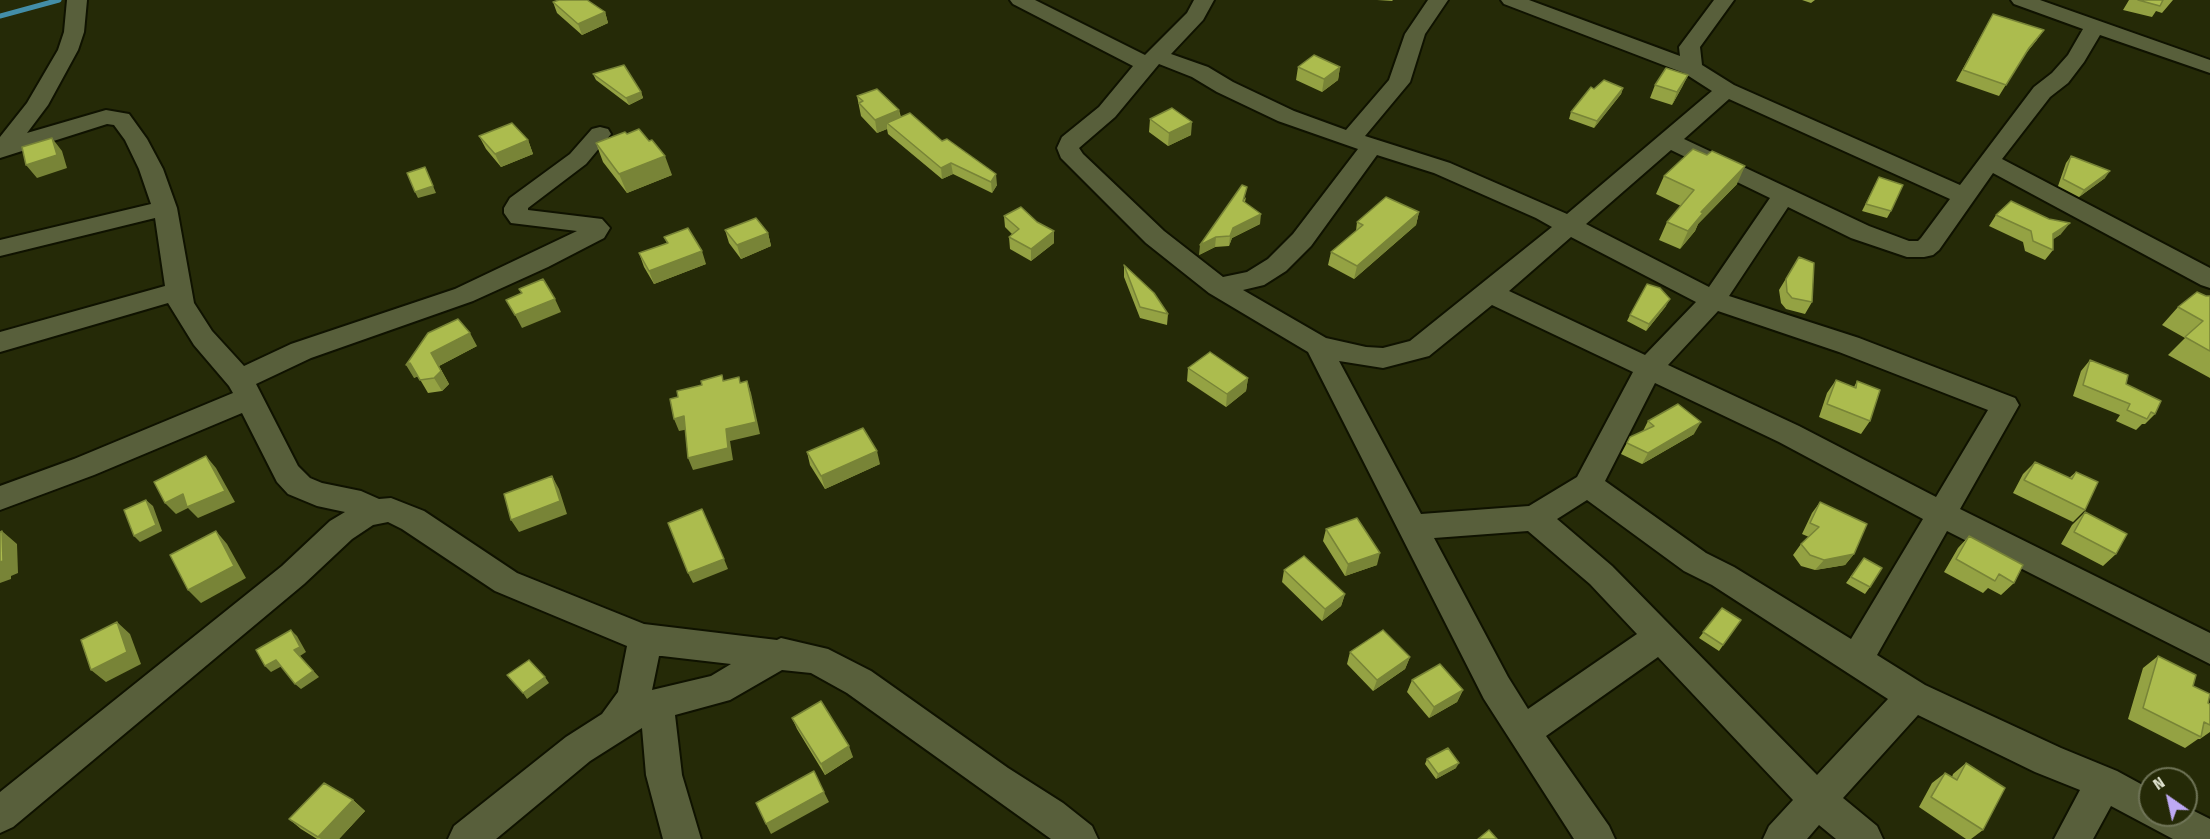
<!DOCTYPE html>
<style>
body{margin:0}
#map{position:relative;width:2210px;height:839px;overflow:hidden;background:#252a07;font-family:"Fira Sans Condensed",sans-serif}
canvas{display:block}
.north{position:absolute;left:2138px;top:767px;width:60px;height:60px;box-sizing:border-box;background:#252a07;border:2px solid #6f7457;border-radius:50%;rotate:326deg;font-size:16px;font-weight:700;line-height:24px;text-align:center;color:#dfe3cf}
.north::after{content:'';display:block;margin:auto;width:21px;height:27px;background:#bea9f4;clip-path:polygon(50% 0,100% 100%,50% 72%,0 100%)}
</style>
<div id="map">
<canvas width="2210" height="839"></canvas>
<div class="north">N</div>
</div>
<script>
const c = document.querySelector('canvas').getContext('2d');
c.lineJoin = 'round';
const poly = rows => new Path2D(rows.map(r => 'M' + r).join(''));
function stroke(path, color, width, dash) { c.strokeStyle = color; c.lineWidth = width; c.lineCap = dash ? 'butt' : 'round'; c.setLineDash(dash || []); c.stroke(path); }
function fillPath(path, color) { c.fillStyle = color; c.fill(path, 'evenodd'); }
stroke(poly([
 [0,16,59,0]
]), '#438ea8', 5);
const minor = poly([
 [67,0,87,0,84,32,78,50,48,105,27,133,106,110,129,114,147,139,163,169,177,208,194,303,212,331,244,366,291,344,455,289,577,231,511,223,504,213,504,208,510,198,570,154,592,129,600,127,608,129,611,134,586,164,528,208,528,210,602,219,610,228,604,238,548,267,473,301,311,358,256,384,298,466,310,478,322,483,361,491,379,499,391,498,424,511,517,573,644,624,777,640,781,638,828,649,871,671,1008,768,1063,803,1092,826,1098,839,1051,839,847,693,811,673,782,670,730,700,675,715,682,775,701,839,663,839,646,775,642,728,590,761,496,839,448,839,454,826,566,737,602,714,618,692,627,646,495,591,402,529,388,522,373,525,352,539,304,584,13,827,0,833,0,792,282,566,330,521,345,512,317,506,288,494,277,482,242,413,94,475,0,510,0,486,74,459,233,393,229,386,194,345,168,303,0,352,0,332,165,286,155,218,0,256,0,240,151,204,139,169,125,140,114,125,107,124,0,158,0,137,27,103,58,50,64,32,67,0],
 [659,656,662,656,731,664,711,676,652,690,659,656],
 [1010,0,1035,0,1145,55,1187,13,1194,0,1214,0,1203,20,1171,54,1208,67,1233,82,1294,111,1346,130,1389,80,1405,34,1428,0,1448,0,1425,34,1410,82,1365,136,1450,163,1567,214,1712,91,1684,73,1504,4,1501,0,1529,0,1680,56,1679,47,1714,0,1734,0,1700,47,1702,65,1734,85,1960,185,2034,87,2052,73,2068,55,2083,29,2014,4,2011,0,2040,0,2210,60,2210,73,2100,35,2084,62,2068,83,2050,97,2002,159,2210,268,2210,288,2201,285,1993,173,1939,250,1933,255,1924,257,1907,257,1851,238,1788,207,1729,296,1859,338,2015,398,2019,405,1960,509,2210,633,2210,664,1947,531,1877,655,1925,685,2061,748,2117,771,2150,789,2150,815,2186,815,2186,807,2210,819,2210,839,2173,839,2111,806,2093,839,2054,839,2080,790,2035,772,1918,715,1843,798,1877,826,1883,839,1836,839,1819,825,1807,839,1763,839,1769,826,1793,800,1658,657,1546,736,1609,826,1615,839,1574,839,1484,699,1308,352,1209,293,1146,243,1061,158,1057,148,1062,137,1099,107,1133,66,1013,4,1010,0],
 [1159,64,1192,77,1217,92,1278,121,1358,149,1293,234,1268,259,1247,272,1223,277,1164,231,1083,154,1079,148,1115,117,1159,64],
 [1729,99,1950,199,1921,238,1918,241,1909,241,1869,226,1684,139,1729,99],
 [1671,150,1770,198,1709,287,1586,224,1671,150],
 [1377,155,1434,173,1536,218,1552,227,1410,341,1383,348,1366,347,1326,338,1243,290,1264,285,1286,271,1311,246,1377,155],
 [1571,237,1696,302,1645,355,1509,291,1571,237],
 [1492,305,1633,372,1577,477,1529,506,1421,514,1339,361,1383,368,1429,356,1492,305],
 [1718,311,1839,352,1988,410,1936,497,1799,426,1668,365,1718,311],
 [1655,383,1779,442,1923,519,1851,639,1734,567,1706,553,1605,481,1655,383],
 [1587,500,1684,571,1712,585,1888,699,1817,775,1612,566,1557,519,1587,500],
 [1528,531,1590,584,1637,634,1528,709,1508,677,1434,538,1528,531]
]);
stroke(minor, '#0f1200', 4);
fillPath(minor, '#585f3b');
fillPath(poly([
 [1377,0,1393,0,1392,1],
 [1802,0,1815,0,1811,3],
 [2129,0,2173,0,2162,13,2156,11,2152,17,2123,10],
 [553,2,605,12,608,23,582,35,557,13],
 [1993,14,2044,30,2036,41,2023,57,1999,96,1956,81],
 [1298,67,1340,67,1338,80,1322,92,1296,80],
 [593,74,641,92,643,98,629,105,596,80],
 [1688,75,1682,87,1672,105,1650,98,1655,85],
 [1623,88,1621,94,1594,128,1569,119,1571,112,1594,89],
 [857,96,899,110,901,117,942,141,997,185,992,193,953,174,942,179,888,134,887,129,877,133,861,116],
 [1150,119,1191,135,1168,146,1149,132],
 [479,136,528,140,533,154,501,167,486,149],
 [596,143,672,175,627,193,603,162],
 [2071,156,2105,178,2079,197,2058,186,2066,163],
 [1664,176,1737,184,1698,224,1695,231,1680,249,1659,240,1667,222,1681,206,1656,194],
 [1879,177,1891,211,1887,218,1862,211],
 [1246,197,1245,202,1260,224,1232,238,1229,246,1215,247,1199,255],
 [1419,212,1416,225,1354,279,1328,265,1331,252,1356,231,1357,222],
 [1996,215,2061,234,2053,239,2053,250,2045,260,2025,251,2023,242,1989,226],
 [1004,216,1054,243,1031,261,1010,249,1009,237,1012,234,1005,227],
 [725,230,768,233,771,246,741,259,729,243],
 [664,237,706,264,654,284,644,267,639,253,667,243],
 [1799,257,1812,302,1805,314,1786,309,1781,303,1779,290],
 [1124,265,1168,314,1167,325,1140,318,1124,277],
 [2206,296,2210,296,2210,378,2168,355,2185,338,2162,325,2178,307],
 [1666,306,1646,331,1627,321,1630,315],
 [428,333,477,346,439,366,449,384,442,391,428,393,418,376,414,378],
 [2090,360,2126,384,2155,414,2145,424,2142,424,2136,430,2116,421,2120,415,2073,396,2081,371],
 [1188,368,1248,378,1246,391,1226,407,1187,381],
 [1836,380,1854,387,1857,381,1870,421,1861,434,1819,417,1827,393],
 [1648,421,1694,434,1642,464,1621,454,1630,437,1643,431],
 [807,452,880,464,825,489,810,465],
 [2035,462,2069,478,2076,472,2085,510,2073,522,2013,493,2023,474],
 [1820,502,1854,554,1845,565,1815,570,1801,566,1793,555,1801,544,1809,537,1802,534,1812,513],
 [2085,512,2116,554,2103,566,2061,544,2072,525],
 [1326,529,1377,565,1345,576,1323,541],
 [1969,536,2014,583,2001,595,1988,588,1983,593,1944,572,1958,548],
 [1864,558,1870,587,1865,594,1846,583],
 [1284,570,1345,594,1341,606,1322,621,1282,582],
 [1722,608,1741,620,1719,651,1699,638],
 [1350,652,1410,657,1405,669,1373,691,1347,664],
 [2158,656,2193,686,2210,704,2210,732,2200,739,2198,739,2185,748,2128,719,2143,668],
 [1412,680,1463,690,1457,702,1429,718,1407,692],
 [792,718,853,757,825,775,797,729],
 [1427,759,1456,768,1436,779,1425,764],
 [1966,763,1983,830,1971,839,1966,839,1919,807,1932,783,1945,773,1952,777,1953,774],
 [353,800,365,811,339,839,317,839,301,829,289,819]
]), '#94a243');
fillPath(poly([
 [605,12,608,23,582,35,578,24],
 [2044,30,2036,41,2021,59,2029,48],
 [1340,67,1338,80,1322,92,1324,79],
 [1688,75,1682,87,1672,105,1677,92],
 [1623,88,1621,94,1594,128,1597,121],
 [641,92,643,98,629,105,626,98],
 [899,110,901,123,887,123,887,129,877,133,875,120],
 [1192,122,1191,135,1168,146,1169,133],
 [52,138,62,151,67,168,37,178,26,165],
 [528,140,533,154,501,167,495,154],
 [665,156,672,175,627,193,619,174],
 [951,163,953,174,942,179,941,168],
 [1745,166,1737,184,1698,224,1695,231,1680,249,1688,231,1701,212],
 [425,167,436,193,418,198,415,192],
 [2110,171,2105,178,2079,197,2084,190],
 [996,174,997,185,992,193,991,182],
 [1419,212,1416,225,1354,279,1357,266],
 [1261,214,1260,224,1232,238,1229,246,1230,236,1233,228],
 [2070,223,2061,234,2045,245,2053,234],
 [1054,231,1054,243,1031,261,1031,249],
 [768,233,771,246,741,259,737,245],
 [1216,237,1215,247,1199,255,1200,245],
 [702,251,706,264,654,284,649,271],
 [555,299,561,312,522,328,515,315],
 [1670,299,1666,306,1646,331,1649,324],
 [470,333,477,346,439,366,449,384,442,391,434,378,431,353],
 [410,363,418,376,414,378,406,365],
 [1248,378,1246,391,1226,407,1227,394],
 [747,381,751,393,760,434,730,441,733,460,693,470,688,458,726,429],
 [684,416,689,429,679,431,674,419],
 [1701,422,1694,434,1642,464,1648,453],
 [877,451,880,464,825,489,821,476],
 [206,456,216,468,235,502,198,518,188,508,176,514,165,503],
 [552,476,559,489,567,514,519,532,511,520],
 [146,500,153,506,162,531,140,542,134,536],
 [2,531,17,544,18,573,11,576,11,579,0,583,0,562],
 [216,531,227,544,246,578,201,603,188,590],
 [1380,553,1377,565,1345,576,1348,564],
 [1854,554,1845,565,1815,570,1824,560],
 [724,559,728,569,693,583,688,573],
 [1345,594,1341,606,1322,621,1325,609],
 [117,622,130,634,141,664,106,682,91,670],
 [291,630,297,636,306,652,300,656,319,677,301,689,295,684,294,650],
 [1410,657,1405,669,1373,691,1377,680],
 [276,660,282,666,271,672,265,666],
 [545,677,549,683,527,699,523,693],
 [1463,690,1457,702,1429,718,1434,707],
 [849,746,853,757,825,775,821,764],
 [1459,763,1456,768,1436,779,1438,774],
 [824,792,829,802,771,834,766,824],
 [353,800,365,811,339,839,321,839,318,837]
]), '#788437');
const building = poly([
 [559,0,587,0,605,12,578,24,553,2,559,0],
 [2138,0,2163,0,2160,6,2138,0],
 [1993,14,2044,30,2029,48,2006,85,1963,70,1993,14],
 [1314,55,1340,67,1324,79,1298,67,1314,55],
 [624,65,641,92,626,98,593,74,624,65],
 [1666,68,1688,75,1677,92,1655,85,1666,68],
 [1604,80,1623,88,1597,121,1571,112,1591,87,1594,89,1604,80],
 [877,89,899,110,875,120,859,103,863,101,857,96,877,89],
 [1172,108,1192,122,1169,133,1150,119,1172,108],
 [910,113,942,141,947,139,996,174,991,182,951,163,941,168,887,123,910,113],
 [512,123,528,140,495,154,479,136,512,123],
 [639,129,649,141,652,140,665,156,619,174,596,143,625,132,627,134,639,129],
 [52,138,57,155,26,165,22,147,52,138],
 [1693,149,1707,155,1712,151,1745,166,1701,212,1703,213,1688,231,1667,222,1694,190,1664,176,1693,149],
 [2071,156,2110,171,2084,190,2063,179,2071,156],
 [425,167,433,186,415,192,407,173,425,167],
 [1879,177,1903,185,1891,211,1866,204,1879,177],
 [1242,185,1247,187,1243,201,1261,214,1233,228,1230,236,1216,237,1200,245,1242,185],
 [1386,197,1419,212,1357,266,1331,252,1363,225,1357,222,1386,197],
 [2011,201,2049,219,2070,223,2053,234,2053,250,2033,241,2031,231,1996,215,2011,201],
 [1021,207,1037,222,1054,231,1031,249,1009,237,1019,229,1004,216,1021,207],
 [756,218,768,233,737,245,725,230,756,218],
 [688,228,702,251,649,271,639,253,668,243,664,237,688,228],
 [1799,257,1814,263,1812,302,1792,298,1787,292,1786,279,1799,257],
 [1124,265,1154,293,1168,314,1140,307,1124,265],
 [543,279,555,299,515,315,506,300,522,293,519,289,543,279],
 [1647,284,1660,288,1670,299,1649,324,1630,315,1647,284],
 [2197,292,2206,296,2210,296,2210,351,2185,337,2203,321,2178,307,2197,292],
 [458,319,470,333,431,353,441,371,434,378,420,380,410,363,406,365,428,333,458,319],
 [1210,352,1248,378,1227,394,1188,368,1210,352],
 [2090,360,2128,375,2126,384,2161,401,2155,414,2151,412,2147,419,2127,410,2130,404,2083,385,2090,360],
 [722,375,723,381,739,377,740,383,747,381,756,422,726,429,728,448,688,458,684,416,674,419,670,399,678,397,677,391,702,385,701,381,722,375],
 [1836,380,1856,388,1857,381,1880,390,1870,421,1827,404,1836,380],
 [1678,404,1701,422,1648,453,1627,443,1630,437,1654,426,1648,421,1678,404],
 [863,428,877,451,821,476,807,452,863,428],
 [206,456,225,491,187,507,183,494,165,503,154,482,206,456],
 [2035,462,2072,479,2076,472,2098,482,2085,510,2024,480,2035,462],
 [552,476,560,501,511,520,504,494,552,476],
 [146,500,156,525,134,536,124,510,146,500],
 [1820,502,1867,524,1854,554,1824,560,1810,555,1801,544,1819,527,1810,523,1820,502],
 [702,509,724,559,688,573,668,523,702,509],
 [2085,512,2127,534,2116,554,2074,532,2085,512],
 [1357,518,1380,553,1348,564,1326,529,1357,518],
 [2,531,3,561,0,562,0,532,2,531],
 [216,531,234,566,188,590,170,555,216,531],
 [1969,536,2023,565,2014,583,1999,574,1995,581,1956,559,1969,536],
 [1304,556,1345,594,1325,609,1284,570,1304,556],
 [1864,558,1882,568,1870,587,1851,577,1864,558],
 [1722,608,1741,620,1723,645,1703,632,1722,608],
 [117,622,127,652,91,670,81,640,117,622],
 [291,630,300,647,294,650,313,671,295,684,276,660,265,666,256,650,291,630],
 [1383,630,1410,657,1377,680,1350,652,1383,630],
 [2158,656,2196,675,2193,686,2210,694,2208,703,2210,704,2210,725,2204,722,2201,737,2143,708,2158,656],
 [529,660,545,677,523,693,507,675,529,660],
 [1440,664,1463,690,1434,707,1412,680,1440,664],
 [821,701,849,746,821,764,792,718,821,701],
 [1448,748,1459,763,1438,774,1427,759,1448,748],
 [1966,763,2005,788,1983,830,1931,797,1945,773,1957,780,1966,763],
 [814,771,824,792,766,824,756,803,814,771],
 [324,783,353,800,318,837,289,819,324,783],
 [1489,830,1497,839,1478,839,1489,830]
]);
fillPath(building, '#acbc4e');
stroke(building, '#788437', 1.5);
</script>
